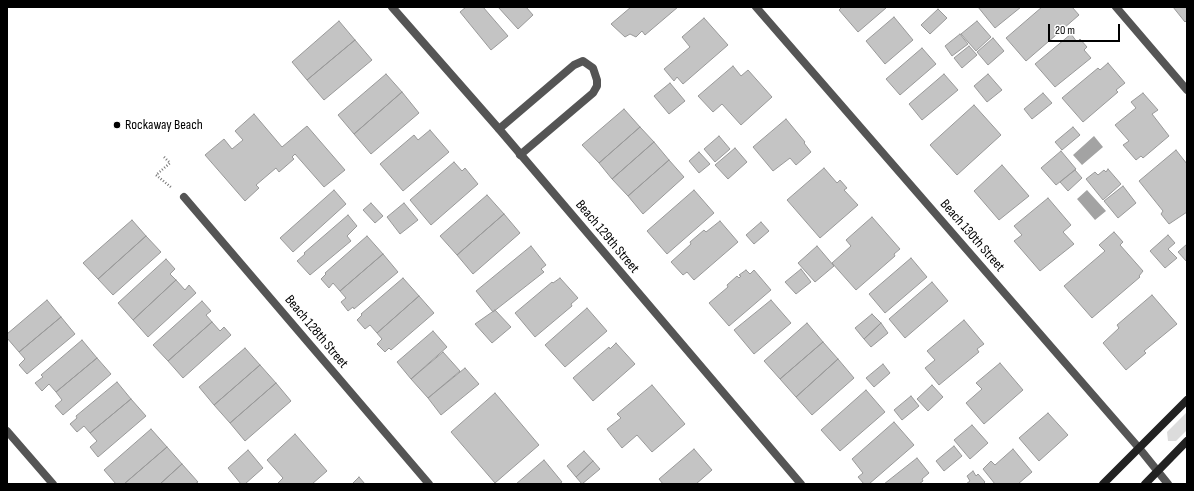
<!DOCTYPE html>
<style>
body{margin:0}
#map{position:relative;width:1194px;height:491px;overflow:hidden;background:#fff;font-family:"Sofia Sans Condensed",sans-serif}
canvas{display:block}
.frame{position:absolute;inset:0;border:8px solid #000;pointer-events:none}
.scale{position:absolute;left:1048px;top:24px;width:72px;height:18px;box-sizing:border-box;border:2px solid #000;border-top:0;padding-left:5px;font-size:12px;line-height:14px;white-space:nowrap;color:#000;-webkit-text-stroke:3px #fff;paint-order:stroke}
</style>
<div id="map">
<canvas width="1194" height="491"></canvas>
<div class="frame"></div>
<div class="scale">20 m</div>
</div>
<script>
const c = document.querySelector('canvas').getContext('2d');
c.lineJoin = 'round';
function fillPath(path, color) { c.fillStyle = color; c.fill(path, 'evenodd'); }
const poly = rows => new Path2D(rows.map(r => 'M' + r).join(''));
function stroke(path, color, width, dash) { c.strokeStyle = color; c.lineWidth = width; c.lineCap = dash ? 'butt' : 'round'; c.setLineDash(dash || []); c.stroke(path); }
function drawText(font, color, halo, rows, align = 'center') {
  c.font = font + ' "Sofia Sans Condensed",sans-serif'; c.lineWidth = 3; c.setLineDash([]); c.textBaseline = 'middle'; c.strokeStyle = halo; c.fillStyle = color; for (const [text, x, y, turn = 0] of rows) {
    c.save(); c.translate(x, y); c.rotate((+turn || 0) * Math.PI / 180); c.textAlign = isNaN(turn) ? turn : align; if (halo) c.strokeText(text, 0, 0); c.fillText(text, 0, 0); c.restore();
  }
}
fillPath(poly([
 [1187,412,1187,430,1176,441,1168,441,1167,432]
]), '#dcdcdc');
fillPath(poly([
 [1094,136,1103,147,1082,165,1073,155],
 [1087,190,1106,211,1095,220,1077,199]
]), '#a3a3a3');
const building = poly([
 [466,7,483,7,508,36,491,50,460,12,466,7],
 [498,7,526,7,533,15,518,29,498,7],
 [678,7,645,35,642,31,636,37,630,34,625,37,611,24,631,7,678,7],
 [842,7,885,7,886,8,858,32,839,10,842,7],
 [978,7,1021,7,995,28,978,7],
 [1042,7,1072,7,1079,15,1026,61,1006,38,1042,7],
 [1173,7,1187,7,1187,20,1185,22,1173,7],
 [938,9,947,18,930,34,921,25,938,9],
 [894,17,913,40,885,64,866,41,894,17],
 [704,18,728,45,683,84,677,77,674,81,664,69,690,47,682,37,704,18],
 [339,21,355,40,307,80,292,62,339,21],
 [977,21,991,37,976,51,961,34,977,21],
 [960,34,968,44,952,56,945,46,960,34],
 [1071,34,1077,42,1080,39,1087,47,1084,50,1091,58,1055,87,1035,64,1071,34],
 [993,38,1004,51,988,65,977,52,993,38],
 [355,40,372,60,324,100,307,80,355,40],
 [969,46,977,55,962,68,954,58,969,46],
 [922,48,936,64,900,95,886,79,922,48],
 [1108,63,1125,83,1116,90,1118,92,1083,122,1062,98,1098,68,1100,70,1108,63],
 [733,66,741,76,748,70,772,97,741,125,722,104,713,112,698,96,733,66],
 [386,74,402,92,354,134,338,115,386,74],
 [944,74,958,90,922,120,909,104,944,74],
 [988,74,1002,90,987,102,974,86,988,74],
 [670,83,685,101,669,114,654,96,670,83],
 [402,92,419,113,371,154,354,134,402,92],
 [1043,93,1052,103,1032,119,1024,109,1043,93],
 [1143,93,1158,110,1152,114,1169,136,1143,158,1141,156,1136,160,1123,145,1129,141,1115,125,1136,108,1131,102,1143,93],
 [974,105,1001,135,957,175,930,145,974,105],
 [624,109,640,127,599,163,582,145,624,109],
 [254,114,282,147,307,126,345,170,324,187,295,154,292,157,294,159,279,172,276,168,256,185,259,188,245,201,205,155,224,139,232,149,243,140,235,131,254,114],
 [786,119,805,142,804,143,811,152,796,165,790,158,773,171,753,147,786,119],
 [640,127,654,142,612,179,599,163,640,127],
 [1073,127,1080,135,1062,150,1055,142,1073,127],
 [430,130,449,152,403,191,380,164,414,135,418,140,430,130],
 [719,136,730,149,715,162,704,149,719,136],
 [654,142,669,160,628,196,612,179,654,142],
 [735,148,747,162,728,179,715,165,735,148],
 [1176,150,1187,164,1187,212,1169,224,1161,214,1163,211,1139,181,1176,150],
 [1061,151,1076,169,1056,185,1041,168,1061,151],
 [699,152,710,164,699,173,689,161,699,152],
 [669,160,684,177,643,214,628,196,669,160],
 [454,162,462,171,465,168,478,184,431,225,410,200,454,162],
 [1002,165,1029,196,999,220,974,191,1002,165],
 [824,168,837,183,840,180,847,188,844,190,858,205,820,238,787,200,824,168],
 [1108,169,1121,184,1103,200,1086,179,1095,172,1098,175,1104,170,1106,172,1108,169],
 [1075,170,1082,178,1068,191,1060,182,1075,170],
 [1123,186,1136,203,1118,218,1104,201,1123,186],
 [334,190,346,204,293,252,280,238,334,190],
 [694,190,714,213,667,254,647,231,694,190],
 [487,195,504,214,457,255,440,236,487,195],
 [1048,198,1071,225,1063,232,1074,244,1040,271,1014,241,1022,235,1014,226,1048,198],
 [371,203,383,216,375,223,363,210,371,203],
 [404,203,418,220,400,234,387,217,404,203],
 [504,214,520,233,473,274,457,255,504,214],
 [348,215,357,226,347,236,351,241,310,275,297,261,305,254,304,253,348,215],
 [872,217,900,249,894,254,895,256,856,290,832,263,851,246,846,240,872,217],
 [132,220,146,236,98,279,83,263,132,220],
 [720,221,738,242,694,280,687,272,683,275,671,262,691,244,690,242,704,230,706,232,720,221],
 [761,222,769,231,754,244,746,235,761,222],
 [1114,232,1123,242,1120,245,1143,271,1139,276,1140,277,1092,318,1064,286,1105,251,1099,245,1114,232],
 [1168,235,1175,243,1168,249,1177,258,1165,268,1150,251,1168,235],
 [146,236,161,252,113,295,98,279,146,236],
 [367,236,383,254,340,291,333,283,329,288,321,279,326,274,325,273,367,236],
 [1187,244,1187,262,1178,252,1187,244],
 [531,246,546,265,541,269,544,272,493,312,476,291,531,246],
 [817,246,834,266,815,282,798,263,817,246],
 [383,254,398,272,354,309,353,307,348,311,341,302,346,298,340,291,383,254],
 [911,258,927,277,885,313,869,294,911,258],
 [166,259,175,269,170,274,176,280,133,320,118,303,166,259],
 [801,269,811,282,796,294,785,282,801,269],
 [746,270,750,274,754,270,771,290,729,326,709,303,728,287,727,285,737,276,739,278,741,276,739,275,746,270],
 [403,278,419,296,377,333,370,325,365,329,357,320,362,315,361,314,403,278],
 [560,278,578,298,571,304,572,306,535,337,515,313,552,282,553,283,560,278],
 [176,280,185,290,189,285,196,293,148,337,133,320,176,280],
 [932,282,948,301,905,338,889,319,932,282],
 [1152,295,1177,324,1144,351,1146,353,1126,370,1103,343,1119,328,1117,325,1152,295],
 [419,296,434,313,391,350,389,348,385,352,377,344,382,339,377,333,419,296],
 [47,300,61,317,19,352,7,338,7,334,47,300],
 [771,300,791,323,754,354,734,330,771,300],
 [202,301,211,311,206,315,212,322,168,361,153,345,202,301],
 [587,308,607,331,565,367,545,345,587,308],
 [495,310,511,327,492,343,475,324,495,310],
 [872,314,881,323,864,339,855,328,872,314],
 [61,317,75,334,27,374,19,365,25,359,19,352,61,317],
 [964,320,984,344,977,349,979,352,939,385,925,368,935,360,927,351,964,320],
 [212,322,220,331,224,327,231,335,183,378,168,361,212,322],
 [807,323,823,342,780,379,764,361,807,323],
 [881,323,888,333,871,347,864,339,881,323],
 [433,331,447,347,411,379,397,362,433,331],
 [82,340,97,358,56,392,49,384,42,391,35,383,43,377,41,375,82,340],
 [823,342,838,359,796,397,780,379,823,342],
 [616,343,635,364,593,401,573,378,609,347,610,349,616,343],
 [245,348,260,365,214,405,199,387,245,348],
 [443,352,460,371,428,398,411,379,443,352],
 [97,358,111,374,63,415,55,406,62,400,56,392,97,358],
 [838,359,854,378,812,415,796,397,838,359],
 [1000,363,1023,390,984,424,966,403,982,389,976,383,1000,363],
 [883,364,890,373,874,387,866,378,883,364],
 [260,365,276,383,230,423,214,405,260,365],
 [465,368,479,384,441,415,428,398,465,368],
 [117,382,131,399,90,433,84,426,77,432,70,424,77,418,76,416,117,382],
 [276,383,291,401,245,441,230,423,276,383],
 [652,385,685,424,652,452,637,435,622,448,607,429,621,418,617,414,652,385],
 [932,385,943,397,928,411,917,399,932,385],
 [866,390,885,412,840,451,821,430,866,390],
 [495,393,539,445,495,483,451,432,495,393],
 [911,396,919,406,902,420,894,410,911,396],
 [131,399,146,416,98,457,90,447,97,441,90,433,131,399],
 [1048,413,1068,435,1039,461,1019,438,1048,413],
 [894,422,914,445,869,484,864,484,858,477,863,473,852,459,894,422],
 [972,425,988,443,970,459,954,440,972,425],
 [151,429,167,447,124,484,116,484,104,470,151,429],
 [295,434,327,471,312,484,277,484,283,478,267,460,295,434],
 [954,446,962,456,944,471,936,461,954,446],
 [167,447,182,464,160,484,124,484,167,447],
 [694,449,712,470,696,484,663,484,659,479,694,449],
 [1013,449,1032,472,1018,484,995,484,983,469,991,461,995,465,1013,449],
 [248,450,263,468,245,484,241,484,228,468,248,450],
 [584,451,593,461,576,477,567,466,584,451],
 [917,458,929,473,922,479,923,481,919,484,884,484,917,458],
 [544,460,562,482,559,484,516,484,544,460],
 [593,461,600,469,582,484,576,477,593,461],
 [182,464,198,482,195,484,160,484,182,464],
 [973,471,976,476,978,474,985,482,983,484,966,484,970,481,967,476,973,471],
 [359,477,365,484,352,484,359,477]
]);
fillPath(building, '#c4c4c4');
stroke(building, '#999', 1);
stroke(poly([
 [164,157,170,163,156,175,172,188]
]), '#777', 2.5, [1, 2]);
stroke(poly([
 [499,129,574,65,583,61,593,68,597,80,597,86,593,93,520,155]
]), '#555', 8);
stroke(poly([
 [392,7,499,129,801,484],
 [756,7,1139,448,1168,484],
 [1116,7,1187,90],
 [184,197,429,484],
 [7,431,53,484]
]), '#555', 8);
stroke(poly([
 [1103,484,1187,400],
 [1145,484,1187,441]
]), '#222', 8);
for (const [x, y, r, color] of [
 [117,125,4,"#000"]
]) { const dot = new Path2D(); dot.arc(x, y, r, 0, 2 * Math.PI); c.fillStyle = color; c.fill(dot); stroke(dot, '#fff', 1.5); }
drawText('14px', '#000', '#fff', [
 ["Rockaway Beach",125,125]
], 'left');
drawText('14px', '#000', '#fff', [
 ["Beach 130th Street",972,236,49],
 ["Beach 129th Street",607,237,50],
 ["Beach 128th Street",316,332,50]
]);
</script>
